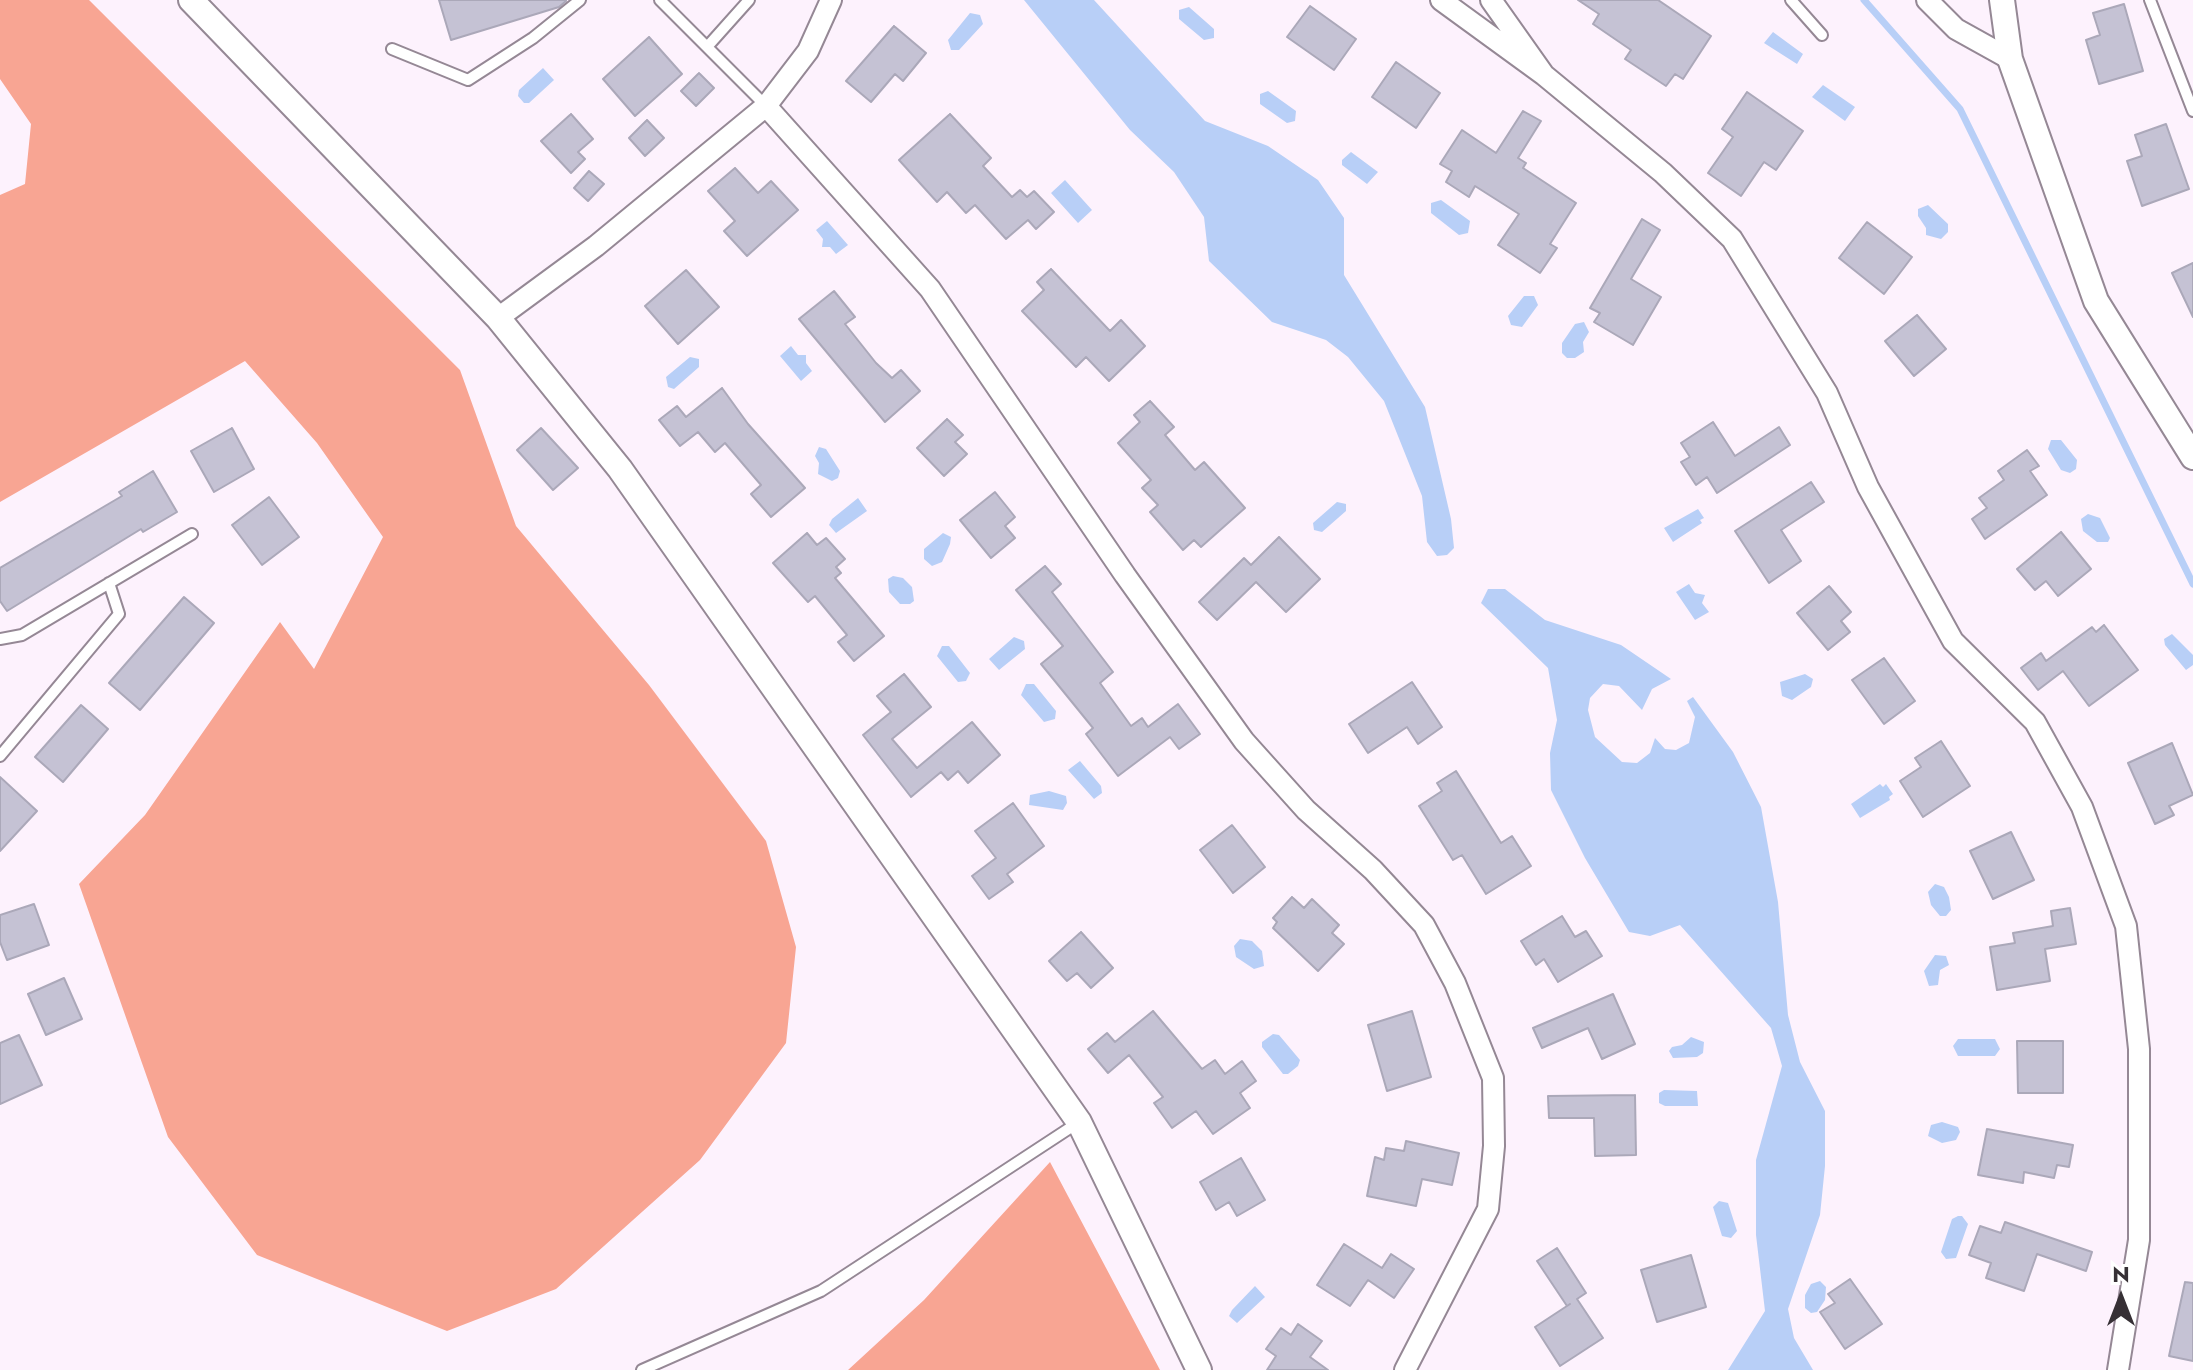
<!DOCTYPE html>
<style>
body{margin:0}
#map{position:relative;width:2193px;height:1370px;overflow:hidden;background:#fdf2fd;font-family:Jost,sans-serif}
canvas{display:block}
.north{position:absolute;left:2081px;top:1258px;width:80px;height:80px;-webkit-text-stroke:6px #fff;paint-order:stroke;rotate:0deg;font-size:22px;font-weight:700;line-height:32px;text-align:center;color:#363035}
.north::after{content:'';display:block;margin:auto;width:28px;height:36px;background:#363035;clip-path:polygon(50% 0,100% 100%,50% 72%,0 100%)}
</style>
<div id="map">
<canvas width="2193" height="1370"></canvas>
<div class="north">N</div>
</div>
<script>
const c = document.querySelector('canvas').getContext('2d');
c.lineJoin = 'round';
function fillPath(path, color) { c.fillStyle = color; c.fill(path, 'evenodd'); }
const poly = rows => new Path2D(rows.map(r => 'M' + r).join(''));
function stroke(path, color, width, dash) { c.strokeStyle = color; c.lineWidth = width; c.lineCap = dash ? 'butt' : 'round'; c.setLineDash(dash || []); c.stroke(path); }
fillPath(poly([
 [0,0,89,0,460,370,516,526,649,685,766,841,796,947,786,1043,700,1160,556,1289,447,1331,257,1255,168,1137,79,884,145,815,280,622,314,669,383,537,317,443,245,361,0,502,0,195,25,184,31,124,0,79],
 [1050,1162,1160,1370,848,1370,924,1300]
]), '#f8a593');
fillPath(poly([
 [1024,0,1094,0,1205,121,1268,146,1318,180,1344,218,1344,275,1425,407,1451,519,1454,548,1447,555,1437,556,1427,542,1422,496,1384,401,1348,357,1326,340,1272,322,1209,261,1204,217,1174,172,1130,130],
 [1189,7,1214,29,1214,38,1204,40,1179,19,1179,10],
 [970,13,980,15,983,24,959,50,951,50,948,40],
 [1773,32,1803,54,1797,64,1764,43],
 [543,68,554,80,529,103,524,103,518,96,519,90],
 [1823,85,1855,107,1845,121,1812,97],
 [1268,91,1296,111,1295,121,1287,123,1260,104,1260,94],
 [1351,152,1378,172,1367,184,1342,165,1342,160],
 [1065,180,1092,210,1078,223,1051,193],
 [1441,200,1470,221,1468,233,1459,235,1431,213,1431,203],
 [1928,205,1948,224,1948,232,1941,239,1926,235,1926,228,1918,216,1918,209],
 [827,221,848,245,836,254,830,247,822,247,823,239,816,230],
 [1524,296,1534,296,1538,305,1522,327,1511,325,1508,316],
 [1584,322,1589,332,1583,342,1584,352,1575,358,1567,358,1562,353,1562,343,1575,324],
 [791,346,798,355,806,355,806,363,812,371,801,381,780,356],
 [690,357,699,359,699,367,674,389,668,387,666,377],
 [2051,440,2061,440,2077,460,2076,469,2070,473,2061,470,2048,449],
 [819,447,826,449,840,471,838,478,832,481,818,474,819,463,815,456],
 [858,498,867,511,836,533,829,525,832,519],
 [1337,502,1346,504,1346,511,1322,532,1314,530,1313,523],
 [1698,509,1704,518,1700,520,1702,523,1673,542,1664,528],
 [2088,514,2100,518,2110,538,2108,542,2097,542,2083,531,2081,519],
 [943,533,951,537,950,544,942,562,932,566,924,559,924,549],
 [893,576,903,578,912,587,914,601,910,604,900,604,889,592,888,579],
 [1689,584,1695,593,1705,595,1702,603,1709,612,1695,620,1676,592],
 [1488,589,1505,589,1545,620,1621,645,1671,679,1652,689,1642,710,1619,686,1603,684,1590,698,1588,710,1595,737,1622,762,1637,763,1650,753,1655,738,1665,749,1676,750,1689,743,1695,717,1687,701,1693,697,1733,752,1761,807,1778,902,1788,1015,1800,1062,1825,1111,1825,1166,1820,1215,1788,1309,1794,1338,1813,1370,1728,1370,1765,1311,1756,1235,1756,1160,1782,1066,1771,1028,1680,925,1650,936,1629,932,1585,858,1551,790,1550,753,1557,720,1548,668,1481,603],
 [2172,634,2193,655,2193,665,2186,670,2165,645,2164,639],
 [1014,637,1024,641,1025,649,999,670,989,659],
 [942,646,949,646,970,673,966,681,958,682,937,656],
 [1805,674,1813,679,1811,687,1792,700,1782,696,1780,682],
 [1026,684,1034,684,1056,711,1055,719,1044,722,1021,695],
 [1080,761,1101,786,1102,793,1094,799,1068,770],
 [1880,784,1883,787,1886,784,1893,794,1889,797,1890,800,1860,818,1851,804],
 [1049,791,1066,796,1067,803,1063,810,1029,805,1030,795],
 [1935,884,1944,887,1949,897,1951,910,1946,916,1940,916,1931,905,1928,892],
 [1240,939,1252,941,1262,951,1264,966,1254,969,1236,957,1234,946],
 [1935,955,1946,956,1949,965,1940,970,1938,985,1929,986,1924,971],
 [1273,1034,1279,1035,1300,1060,1298,1066,1288,1074,1283,1074,1262,1047,1262,1042],
 [1691,1037,1704,1042,1703,1053,1697,1057,1673,1058,1669,1051,1672,1047,1682,1045],
 [1958,1039,1995,1039,2000,1049,1995,1056,1958,1056,1953,1046],
 [1664,1090,1697,1091,1698,1106,1665,1106,1659,1103,1659,1093],
 [1942,1122,1958,1127,1960,1132,1956,1140,1942,1143,1928,1136,1931,1125],
 [1719,1201,1728,1203,1737,1231,1731,1238,1722,1236,1713,1207],
 [1958,1216,1962,1216,1968,1224,1956,1258,1946,1259,1941,1252,1952,1219],
 [1820,1281,1826,1287,1825,1300,1817,1312,1811,1313,1805,1308,1805,1295,1811,1284],
 [1255,1286,1265,1297,1237,1323,1229,1316,1232,1310]
]), '#b8cff7');
stroke(poly([
 [1864,0,1960,109,2193,584]
]), '#b8cff7', 7);
const building = poly([
 [439,0,566,0,566,1,559,7,451,40,439,0],
 [1578,0,1658,0,1711,36,1683,79,1675,74,1666,86,1625,59,1631,50,1593,24,1599,14,1578,0],
 [2124,4,2143,71,2099,84,2086,40,2100,35,2093,13,2124,4],
 [1310,6,1356,39,1334,70,1287,37,1310,6],
 [894,26,926,53,903,81,895,74,871,102,846,81,894,26],
 [649,37,682,74,635,116,603,79,649,37],
 [1396,62,1440,93,1416,128,1372,97,1396,62],
 [699,73,714,88,696,106,681,91,699,73],
 [1747,92,1803,131,1776,170,1764,162,1741,196,1708,173,1733,137,1722,129,1747,92],
 [1523,111,1541,121,1518,158,1526,163,1523,168,1576,203,1550,244,1557,248,1540,273,1498,245,1519,214,1475,186,1469,197,1446,182,1452,171,1440,164,1462,130,1496,153,1523,111],
 [571,114,593,139,578,152,585,159,571,173,541,141,571,114],
 [950,114,991,158,983,166,1012,197,1020,190,1027,197,1034,191,1054,212,1036,229,1028,220,1006,239,975,205,966,213,947,192,937,202,899,160,950,114],
 [647,120,664,138,645,156,629,138,647,120],
 [2166,124,2189,189,2142,206,2127,161,2142,156,2135,135,2166,124],
 [735,168,758,193,771,181,798,210,747,256,724,231,735,221,708,191,735,168],
 [589,171,604,184,588,201,574,188,589,171],
 [1642,219,1660,230,1631,279,1661,297,1633,345,1594,322,1600,313,1590,308,1642,219],
 [1867,222,1912,257,1884,294,1839,258,1867,222],
 [2193,263,2193,317,2172,273,2193,263],
 [1051,269,1110,331,1121,320,1145,346,1109,381,1086,357,1076,367,1022,311,1044,290,1037,282,1051,269],
 [686,270,719,307,678,344,645,306,686,270],
 [834,291,855,317,845,324,876,363,892,378,901,370,920,391,885,422,799,319,834,291],
 [1917,315,1946,349,1914,376,1885,341,1917,315],
 [722,388,748,424,805,488,771,517,751,494,761,485,725,443,715,452,698,432,680,446,659,420,677,406,686,417,722,388],
 [1150,401,1174,427,1165,435,1195,470,1204,462,1245,508,1201,547,1194,540,1183,550,1150,512,1158,505,1142,488,1151,480,1118,443,1140,422,1134,415,1150,401],
 [947,419,963,435,955,442,967,454,944,476,917,448,947,419],
 [1713,422,1735,456,1779,427,1790,445,1717,493,1707,477,1696,485,1681,462,1690,457,1681,443,1713,422],
 [232,428,254,469,214,492,191,451,232,428],
 [541,428,578,468,553,490,517,450,541,428],
 [2027,450,2039,466,2030,471,2047,495,1985,539,1972,519,1987,508,1979,498,2004,480,1998,471,2027,450],
 [153,471,177,512,143,532,141,529,7,611,0,601,0,568,122,496,119,492,153,471],
 [1811,482,1824,502,1781,530,1801,561,1769,583,1735,531,1811,482],
 [995,492,1015,517,1005,526,1015,538,991,558,960,520,995,492],
 [269,497,299,537,262,565,232,525,269,497],
 [2061,532,2091,569,2058,596,2046,581,2035,590,2017,569,2061,532],
 [807,533,817,545,826,538,845,559,836,567,841,573,835,578,884,636,854,661,838,642,847,635,815,596,808,602,773,563,807,533],
 [1279,537,1320,579,1286,612,1256,582,1217,620,1199,602,1244,558,1251,565,1279,537],
 [1045,566,1061,584,1052,592,1113,672,1100,683,1131,726,1142,718,1148,727,1178,704,1200,734,1179,749,1170,737,1118,776,1086,734,1093,728,1041,664,1063,646,1016,590,1045,566],
 [1829,586,1851,612,1841,621,1850,632,1828,650,1797,613,1829,586],
 [184,597,214,623,140,710,109,683,184,597],
 [2104,625,2138,670,2089,706,2063,671,2038,690,2021,668,2041,653,2046,661,2092,627,2096,632,2104,625],
 [1884,658,1915,701,1884,724,1852,680,1884,658],
 [904,674,931,707,892,739,917,768,972,722,1000,755,968,783,958,771,948,780,941,772,911,797,863,735,891,712,877,696,904,674],
 [1412,682,1442,727,1418,744,1407,727,1368,753,1349,724,1412,682],
 [81,705,108,729,63,782,35,757,81,705],
 [1941,741,1970,786,1923,817,1900,781,1921,767,1915,758,1941,741],
 [2172,743,2193,795,2169,806,2174,815,2155,824,2128,763,2172,743],
 [1456,771,1501,843,1512,836,1531,866,1486,894,1462,855,1453,860,1419,806,1442,791,1437,783,1456,771],
 [0,777,37,811,0,851,0,777],
 [1013,803,1044,846,1007,874,1013,882,989,899,972,876,996,858,975,831,1013,803],
 [1232,825,1265,867,1233,893,1200,850,1232,825],
 [2011,832,2034,880,1993,899,1970,851,2011,832],
 [1292,897,1304,908,1312,899,1339,925,1332,933,1344,944,1318,971,1273,928,1277,922,1273,918,1292,897],
 [34,904,49,945,7,960,0,942,0,915,34,904],
 [2070,908,2076,944,2045,949,2050,981,1997,990,1990,947,2015,943,2013,933,2053,926,2051,911,2070,908],
 [1562,916,1575,937,1586,931,1602,956,1558,982,1544,959,1536,965,1521,941,1562,916],
 [1081,932,1113,968,1091,988,1077,973,1067,981,1049,961,1081,932],
 [64,978,82,1019,46,1035,28,994,64,978],
 [1613,994,1635,1044,1602,1059,1588,1028,1542,1048,1533,1028,1613,994],
 [1153,1011,1202,1069,1215,1060,1225,1074,1242,1061,1256,1081,1240,1093,1250,1108,1213,1134,1196,1111,1172,1128,1154,1103,1163,1097,1129,1055,1108,1073,1088,1049,1107,1033,1115,1042,1153,1011],
 [1412,1011,1431,1077,1387,1091,1368,1025,1412,1011],
 [19,1035,42,1085,0,1104,0,1043,19,1035],
 [2017,1041,2063,1041,2063,1093,2018,1093,2017,1041],
 [1635,1095,1636,1155,1595,1156,1594,1118,1549,1118,1548,1096,1635,1095],
 [1987,1129,2073,1145,2069,1167,2057,1165,2054,1178,2024,1172,2023,1183,1978,1175,1987,1129],
 [1406,1141,1459,1153,1452,1185,1422,1179,1416,1206,1367,1196,1375,1157,1384,1160,1386,1148,1404,1151,1406,1141],
 [1241,1158,1265,1200,1237,1216,1229,1202,1216,1210,1200,1182,1241,1158],
 [2005,1222,2092,1252,2086,1271,2037,1254,2024,1291,1986,1278,1991,1263,1969,1255,1980,1226,2001,1233,2005,1222],
 [1344,1244,1382,1268,1391,1254,1414,1269,1394,1298,1368,1280,1350,1306,1317,1285,1344,1244],
 [1557,1248,1586,1293,1577,1299,1603,1338,1560,1366,1535,1327,1570,1304,1567,1306,1537,1261,1557,1248],
 [1691,1255,1706,1307,1657,1322,1641,1270,1691,1255],
 [1850,1279,1882,1324,1845,1349,1820,1312,1835,1303,1828,1294,1850,1279],
 [2185,1282,2193,1283,2193,1361,2169,1356,2185,1282],
 [1298,1324,1322,1341,1310,1357,1328,1370,1267,1370,1276,1356,1266,1349,1281,1328,1291,1335,1298,1324]
]);
fillPath(building, '#c5c2d4');
stroke(building, '#aba8b9', 2);
const service = poly([
 [660,0,766,106],
 [1791,0,1822,35],
 [2150,0,2193,111],
 [707,47,749,0],
 [392,49,468,80,533,38,580,0],
 [0,639,22,635,192,534],
 [0,756,119,614,109,583],
 [642,1370,821,1291,1079,1122]
]);
const minor = poly([
 [1441,0,1544,75,1491,0],
 [1927,0,1956,29,2010,59],
 [1544,75,1663,173,1732,239,1827,393,1868,487,1953,641,2035,722,2082,807,2126,926,2139,1049,2139,1240,2118,1370],
 [766,106,930,289,1125,575,1244,741,1306,810,1373,870,1424,925,1455,983,1493,1078,1494,1146,1488,1209,1405,1370],
 [498,318,596,246,766,106,808,51,831,0]
]);
const tertiary = poly([
 [191,0,498,318,620,469,1079,1122,1199,1370],
 [2002,0,2010,59,2096,301,2193,457]
]);
stroke(service, '#958895', 14);
stroke(minor, '#958895', 24);
stroke(tertiary, '#958895', 28);
stroke(service, '#fff', 10);
stroke(minor, '#fff', 20);
stroke(tertiary, '#fff', 24);
</script>
